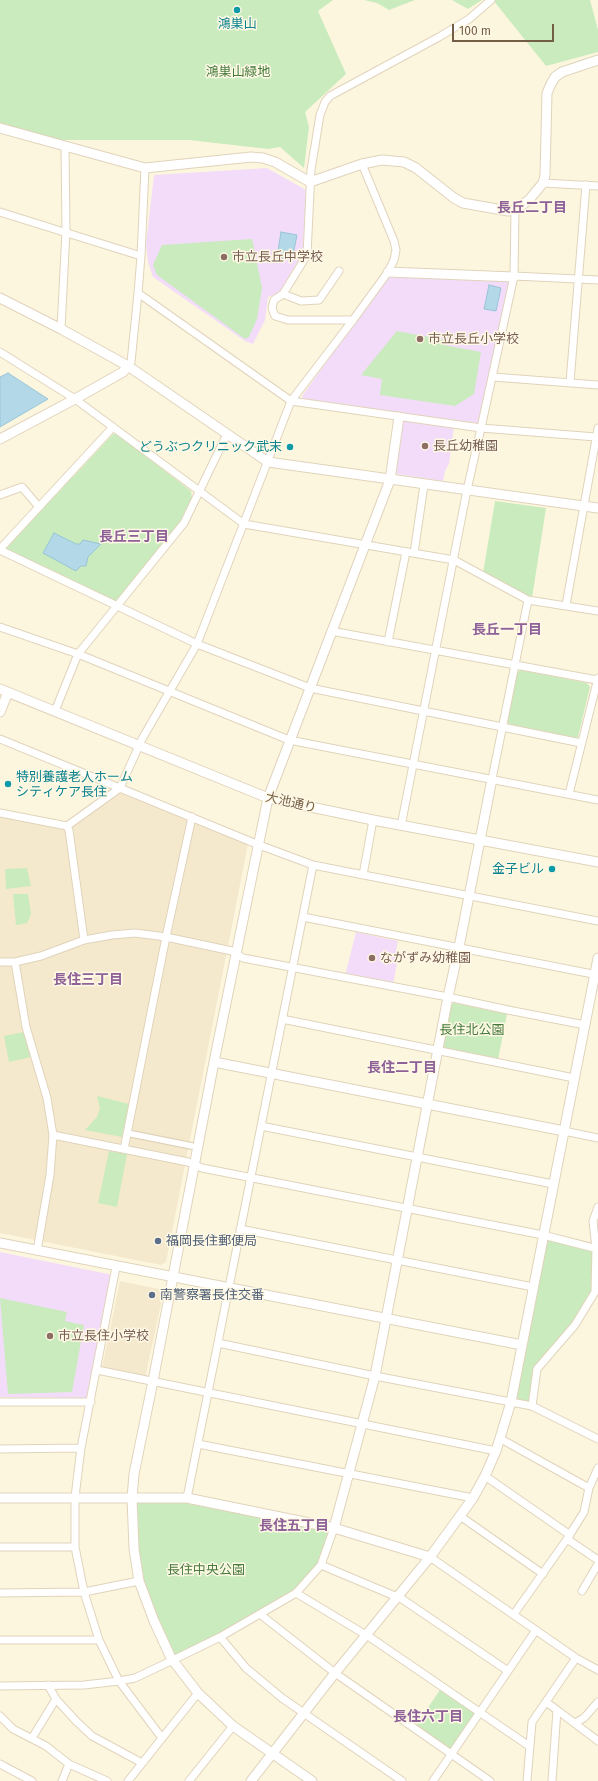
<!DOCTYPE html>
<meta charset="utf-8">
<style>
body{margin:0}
#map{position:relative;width:598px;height:1781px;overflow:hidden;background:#fdf6df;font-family:"Fira Sans",sans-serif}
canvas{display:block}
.scale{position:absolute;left:452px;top:24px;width:102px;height:18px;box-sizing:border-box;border:2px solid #745e46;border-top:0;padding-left:5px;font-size:12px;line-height:14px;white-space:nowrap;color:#745e46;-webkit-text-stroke:3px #fff9e6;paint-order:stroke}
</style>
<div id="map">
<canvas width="598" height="1781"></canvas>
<div class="scale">100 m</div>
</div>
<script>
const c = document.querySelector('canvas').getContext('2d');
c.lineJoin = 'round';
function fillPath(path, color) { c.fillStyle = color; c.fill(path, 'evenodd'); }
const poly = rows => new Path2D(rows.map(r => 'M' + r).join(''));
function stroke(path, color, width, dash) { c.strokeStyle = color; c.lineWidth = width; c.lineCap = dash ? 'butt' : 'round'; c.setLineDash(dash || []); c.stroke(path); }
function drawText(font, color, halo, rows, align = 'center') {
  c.font = font + ' "Fira Sans","Noto Sans JP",sans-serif'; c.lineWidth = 3; c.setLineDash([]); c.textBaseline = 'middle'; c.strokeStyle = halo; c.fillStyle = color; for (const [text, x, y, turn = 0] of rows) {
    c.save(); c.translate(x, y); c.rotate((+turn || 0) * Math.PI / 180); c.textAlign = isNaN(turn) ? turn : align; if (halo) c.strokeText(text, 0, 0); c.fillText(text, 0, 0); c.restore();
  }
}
fillPath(poly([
 [123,792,248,844,166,1262,161,1265,0,1233,0,817,65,829],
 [120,1281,164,1290,145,1378,102,1368]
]), '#f5e9cd');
fillPath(poly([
 [267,168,306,190,303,252,279,293,268,297,265,320,253,344,245,341,153,277,148,262,146,244,154,175],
 [389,275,510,282,478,423,304,400,302,396],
 [402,420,454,427,449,464,445,471,443,481,397,474,394,470],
 [356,932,398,941,394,962,397,963,393,985,345,976],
 [0,1252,113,1275,88,1398,0,1397]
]), '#f3dcf9');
fillPath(poly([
 [0,0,333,0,318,11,346,74,305,112,309,127,304,168,280,147,268,149,189,140,56,140,0,126],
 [364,0,415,0,389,10,377,3],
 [452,0,482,0,468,9],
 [493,0,590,0,598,30,598,52,546,66],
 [252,239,262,288,257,319,249,337,245,339,157,275,153,265,162,245],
 [397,331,445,340,444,345,481,352,474,394,455,406,380,395,382,379,361,375],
 [113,434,117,434,132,444,132,445,143,454,145,453,152,458,152,461,191,491,192,498,183,515,183,519,116,604,7,550,6,547,44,508,50,499,54,497,62,489,62,485,68,479,73,477],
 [495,501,546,508,532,598,527,598,483,573],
 [521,670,587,683,590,687,578,737,573,739,511,726,507,722,517,672],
 [27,868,31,886,6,889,5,869],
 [13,894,28,894,31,914,27,923,16,925],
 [454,1003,507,1014,498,1060,445,1048,443,1046,451,1004],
 [24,1032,31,1057,9,1062,4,1036],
 [97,1096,129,1104,122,1137,85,1130,97,1117,100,1108],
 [109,1151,127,1154,117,1207,98,1203],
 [543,1235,596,1249,595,1292,575,1325,537,1369,532,1406,515,1403],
 [0,1298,67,1312,65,1321,84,1325,72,1392,8,1394],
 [132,1498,187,1498,334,1528,327,1552,296,1593,173,1660,139,1581],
 [442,1687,480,1712,451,1754,414,1728]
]), '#c9ebbd');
const water = poly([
 [281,232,297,235,292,260,277,257,281,232],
 [489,285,501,288,496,311,484,309,489,285],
 [8,373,48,399,0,427,0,377,8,373],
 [54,533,76,544,80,544,83,540,101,544,88,557,86,566,81,566,76,571,43,553,54,533]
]);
fillPath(water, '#b3d8e7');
stroke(water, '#99c5d9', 1);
const pedestrian = poly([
 [127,1133,192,1146]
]);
const minor = poly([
 [543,183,598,186],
 [0,212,141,256,138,293],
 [141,256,145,168],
 [514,276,598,280],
 [283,294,301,301,319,300,339,271],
 [353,320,288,320,275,316,272,308,274,300,283,294,307,255,311,170,320,115,325,102,330,96,439,37,469,19,491,0],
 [61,329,66,231,65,146],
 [0,352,75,399,244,524,454,560,528,600,598,611],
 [128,366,131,362,138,293,291,401,481,428,514,276,515,210],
 [493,377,598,385],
 [570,382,586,185],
 [0,495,22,487,39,507],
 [0,549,113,427],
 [0,550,197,644,310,688,581,743],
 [414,553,424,485],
 [566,605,598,428],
 [0,627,78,654,289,740,598,800],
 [331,631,597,680],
 [388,642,406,552],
 [55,711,78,654,184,523,227,434],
 [0,739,259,845,313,865,598,921],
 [492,779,528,600],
 [569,794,598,678],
 [0,813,67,826,120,788,142,739,197,644,291,401,353,320,388,272,394,260,396,250,394,241,362,164],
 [67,826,69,830,84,940],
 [401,826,467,490,481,428,596,437],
 [363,875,373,820],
 [303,917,598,975],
 [0,962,15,962,41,956,84,940,112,935,135,933,166,937,232,951,243,958,448,997,508,1010,585,1025],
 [15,962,26,1027,47,1098,53,1135,188,1162,202,1168,543,1235,598,1249],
 [282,1019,574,1078],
 [261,1126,553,1184],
 [564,1131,598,1138],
 [124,1149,166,937,192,817],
 [598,1207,593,1221,596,1249,595,1292,575,1325,537,1369,532,1406,598,1439],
 [240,1229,533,1287],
 [37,1251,50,1175,53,1135],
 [218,1343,375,1376,532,1406],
 [97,1370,496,1451],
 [0,1402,91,1402],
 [501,1439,589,1488],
 [198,1444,473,1498],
 [81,1448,116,1267],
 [0,1449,81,1448,75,1497,75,1547,0,1547],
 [485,1476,570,1535],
 [187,1498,313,865],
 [460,1516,543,1574],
 [567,1539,598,1560],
 [75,1547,84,1592,99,1640,119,1681,162,1738],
 [430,1557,576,1658,598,1670],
 [321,1565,402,1599,508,1671],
 [582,1591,598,1564],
 [0,1593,84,1592,139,1581],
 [296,1593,371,1638,529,1746],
 [514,1614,567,1539,584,1512,589,1488,598,1468],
 [261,1615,335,1673,490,1781],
 [220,1637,246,1668,282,1698,402,1781],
 [0,1640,99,1640],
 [48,1685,56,1699,76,1721,92,1736,142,1763],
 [0,1686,84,1685,119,1681,135,1678,173,1660,220,1637,296,1593,321,1565,334,1528],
 [546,1702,557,1710,552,1781],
 [557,1710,598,1741],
 [0,1716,13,1729,46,1746,69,1764,107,1781],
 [575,1723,584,1718,598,1702],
 [32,1738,56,1699],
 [0,1764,32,1781],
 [62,1781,69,1764],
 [128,1781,198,1693],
 [189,1781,233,1726],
 [433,1781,536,1630],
 [527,1781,532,1722,576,1658]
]);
const tertiary = poly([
 [0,128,145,168,251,157,263,158,275,162,310,182,362,164,382,160,404,162,416,168,454,198,463,203,508,211,515,210,529,200,543,183,545,175,547,93,551,84,555,77,562,72,598,60],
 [388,272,514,277],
 [0,298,61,329,128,366,268,462,598,508],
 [0,439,75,399,123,372,128,366],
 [0,689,268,798,373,820,598,862],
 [0,712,8,692],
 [214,1062,564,1131],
 [0,1243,522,1345],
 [0,1498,187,1498,334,1528,430,1557],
 [334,1528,375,1376,448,997,459,947,492,779],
 [251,1781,335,1673,430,1557,473,1498,485,1476,496,1451,511,1402,598,958],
 [312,1781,233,1726,198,1693,171,1658,154,1621,139,1581,134,1549,132,1498,134,1474,153,1381,214,1062,268,798,390,480,399,417]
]);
stroke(pedestrian, '#e1d3bb', 8);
stroke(minor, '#e1d3bb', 9);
stroke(tertiary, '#e1d3bb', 11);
stroke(pedestrian, '#fff', 5.5);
stroke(minor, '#fff', 7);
stroke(tertiary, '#fff', 9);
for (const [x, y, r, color] of [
 [237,10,4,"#0f9aa8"],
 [224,257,4,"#8d6e63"],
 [420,339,4,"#8d6e63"],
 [425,446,4,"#8d6e63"],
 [290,447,4,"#0f9aa8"],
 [8,784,4,"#0f9aa8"],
 [552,869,4,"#0f9aa8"],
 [372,958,4,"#8d6e63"],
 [158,1241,4,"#5c6f8a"],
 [152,1295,4,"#5c6f8a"],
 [50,1336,4,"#8d6e63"]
]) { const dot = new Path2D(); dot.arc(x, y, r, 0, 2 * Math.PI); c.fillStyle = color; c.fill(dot); stroke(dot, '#fff9e6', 1.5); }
drawText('13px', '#0d838f', '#fff9e6', [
 ["鴻巣山",237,24,"center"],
 ["どうぶつクリニック武末",282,447],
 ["特別養護老人ホーム",16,777,"left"],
 ["シティケア長住",16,792,"left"],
 ["金子ビル",544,869]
], 'right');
drawText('13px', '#467b3d', '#fff9e6', [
 ["鴻巣山緑地",238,72],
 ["長住北公園",472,1030],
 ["長住中央公園",206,1570]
]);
drawText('13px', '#785e54', '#fff9e6', [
 ["市立長丘中学校",232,257],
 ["市立長丘小学校",428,339],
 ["長丘幼稚園",433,446],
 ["ながずみ幼稚園",380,958],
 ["市立長住小学校",58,1336]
], 'left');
drawText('13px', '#745e46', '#fff9e6', [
 ["大池通り",291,803,13]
]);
drawText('13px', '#4e5e75', '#fff9e6', [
 ["福岡長住郵便局",166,1241],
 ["南警察署長住交番",160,1295]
], 'left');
drawText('bold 14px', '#8e6198', '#fff9e6', [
 ["長丘二丁目",532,208],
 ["長丘三丁目",134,537],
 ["長丘一丁目",507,630],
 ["長住三丁目",88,980],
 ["長住二丁目",402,1068],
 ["長住五丁目",294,1526],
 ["長住六丁目",428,1717]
]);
</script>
